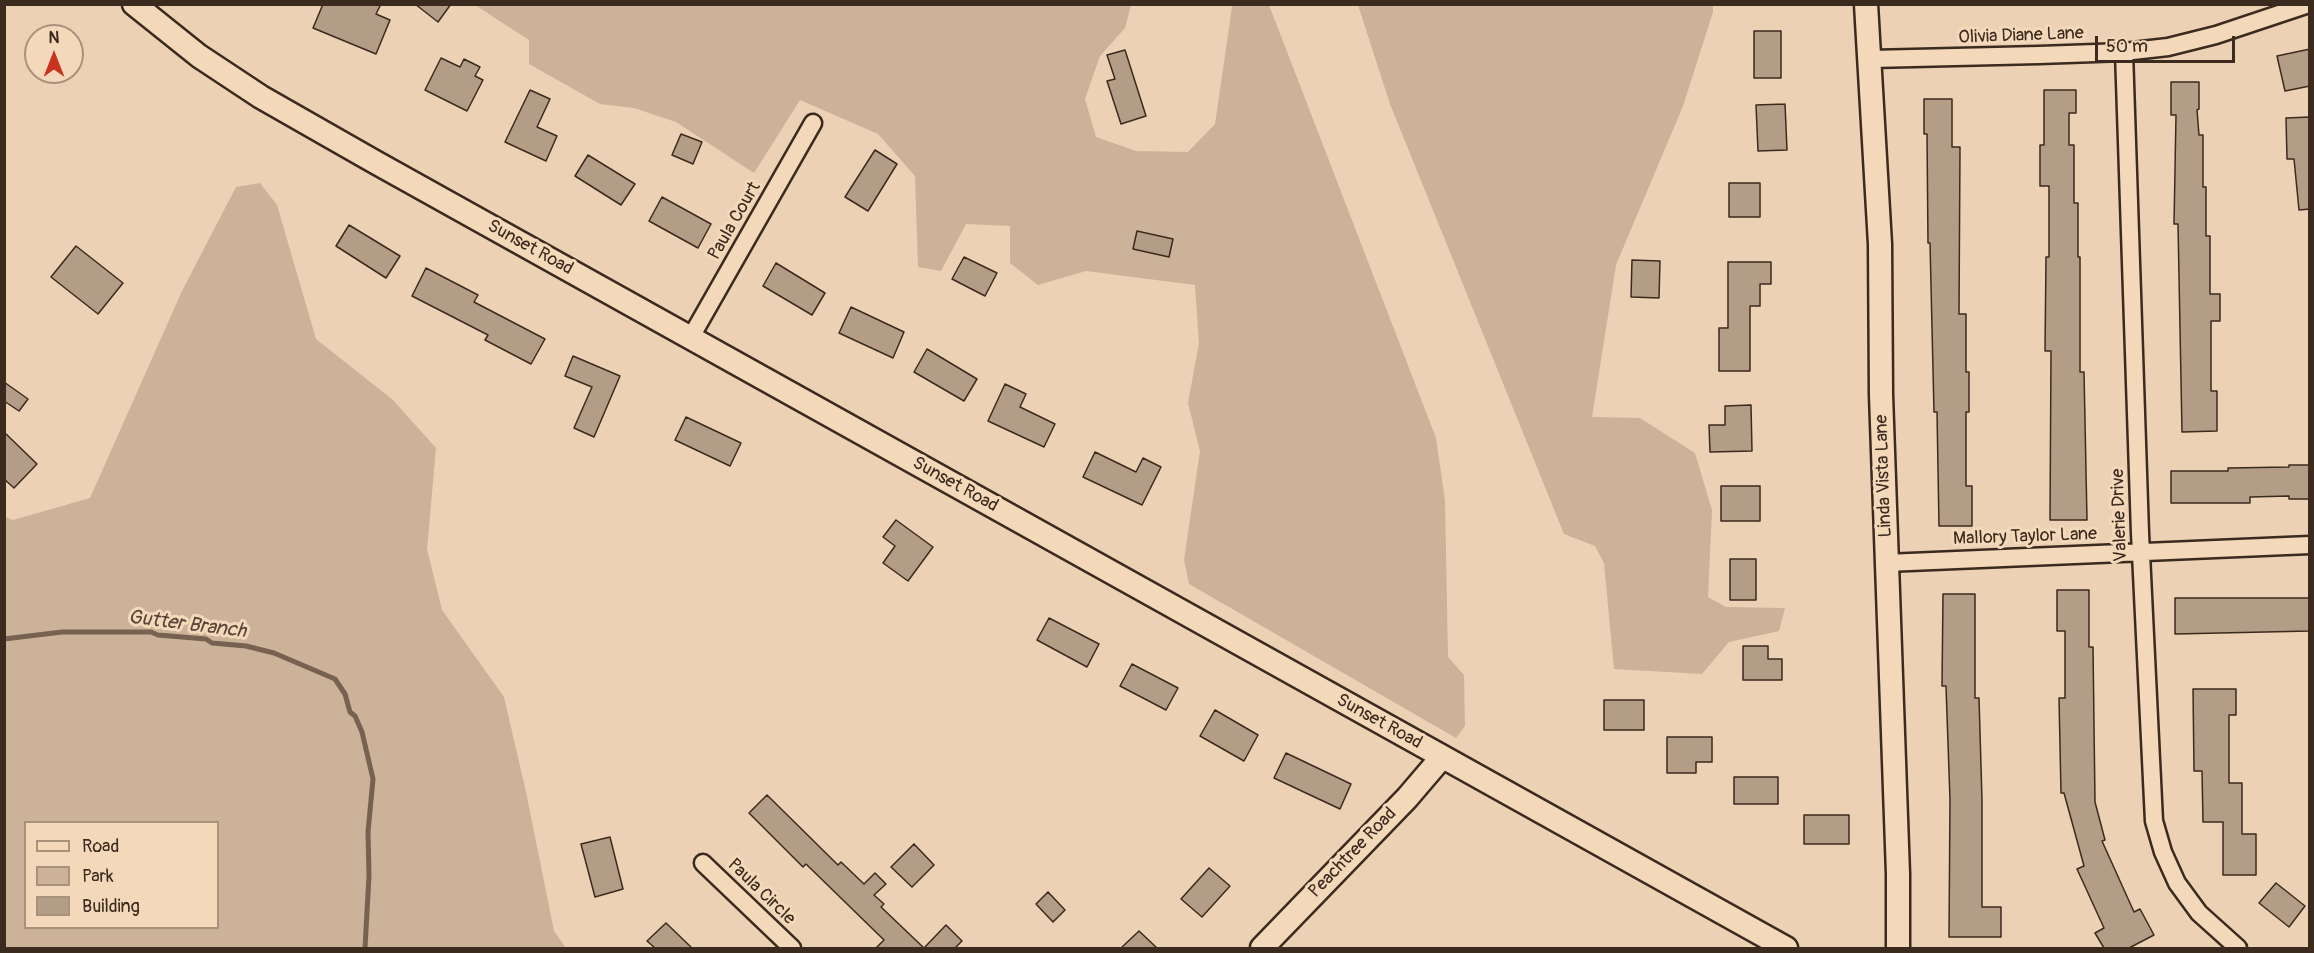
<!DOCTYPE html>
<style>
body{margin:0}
#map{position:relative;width:2314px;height:953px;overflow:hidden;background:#ecd1b4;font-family:Pangolin,sans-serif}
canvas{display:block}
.frame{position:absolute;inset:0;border:6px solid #3b2a1e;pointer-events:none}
.legend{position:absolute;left:24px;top:821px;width:195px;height:108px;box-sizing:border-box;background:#f3d8ba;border:2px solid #a9927c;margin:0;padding:8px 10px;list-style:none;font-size:18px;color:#3b2a1e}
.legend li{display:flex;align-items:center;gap:12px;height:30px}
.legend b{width:30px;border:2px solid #a9927c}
.north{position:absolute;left:24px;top:24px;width:60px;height:60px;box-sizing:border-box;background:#f3d8ba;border:2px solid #a9927c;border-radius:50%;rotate:0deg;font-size:16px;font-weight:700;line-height:24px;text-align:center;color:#3b2a1e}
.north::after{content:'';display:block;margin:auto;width:21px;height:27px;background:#c8321e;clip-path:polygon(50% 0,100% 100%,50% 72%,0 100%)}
.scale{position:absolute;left:2095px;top:36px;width:140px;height:27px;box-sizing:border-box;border:3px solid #3b2a1e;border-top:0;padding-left:8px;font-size:18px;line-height:21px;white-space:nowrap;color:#3b2a1e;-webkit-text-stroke:4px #f3d8ba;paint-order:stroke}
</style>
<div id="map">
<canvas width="2314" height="953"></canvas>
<div class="frame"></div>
<ul class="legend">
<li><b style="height:8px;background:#f3d8ba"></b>Road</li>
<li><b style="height:16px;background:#cbb298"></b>Park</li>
<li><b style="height:16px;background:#b49d86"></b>Building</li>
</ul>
<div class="north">N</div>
<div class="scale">50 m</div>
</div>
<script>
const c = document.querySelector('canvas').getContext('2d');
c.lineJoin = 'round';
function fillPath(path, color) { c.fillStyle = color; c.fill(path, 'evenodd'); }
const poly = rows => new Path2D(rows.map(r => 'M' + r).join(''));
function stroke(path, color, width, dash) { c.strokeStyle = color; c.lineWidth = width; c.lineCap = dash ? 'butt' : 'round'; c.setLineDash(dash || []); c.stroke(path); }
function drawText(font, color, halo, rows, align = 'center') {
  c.font = font + ' Pangolin,sans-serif'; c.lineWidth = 6; c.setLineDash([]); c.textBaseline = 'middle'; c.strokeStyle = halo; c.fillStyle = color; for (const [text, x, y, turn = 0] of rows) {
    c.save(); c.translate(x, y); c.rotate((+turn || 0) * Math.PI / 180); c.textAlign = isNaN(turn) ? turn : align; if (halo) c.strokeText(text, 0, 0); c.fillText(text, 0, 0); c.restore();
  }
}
fillPath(poly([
 [475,5,1131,5,1125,28,1100,56,1085,99,1096,137,1136,151,1188,152,1215,124,1232,7,1231,5,1269,5,1436,438,1445,501,1448,657,1464,675,1465,726,1456,738,1189,584,1184,560,1200,451,1188,403,1199,343,1195,285,1086,271,1038,285,1010,263,1010,226,966,224,941,271,918,267,915,176,878,134,800,100,754,173,676,122,634,108,600,104,529,64,529,40],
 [1358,5,1713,5,1713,12,1683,106,1616,265,1592,417,1640,418,1695,453,1712,510,1708,597,1726,607,1785,608,1779,631,1729,642,1702,674,1614,669,1604,563,1595,546,1564,534,1390,104],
 [260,183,277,205,316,339,393,400,436,448,427,549,442,610,504,697,526,792,554,931,566,948,5,948,5,517,13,520,90,498,182,291,236,187],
 [26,822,218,822,218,928,26,928]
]), '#cbb298');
stroke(poly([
 [4,639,62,632,151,632,158,635,206,639,212,643,246,646,274,653,335,679,345,694,350,712,355,716,362,732,373,779,368,832,369,876,365,948]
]), '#776251', 5);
const building = poly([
 [323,4,381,4,376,14,390,20,376,54,313,28,323,4],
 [415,4,451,4,438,22,415,4],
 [1754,31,1781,31,1781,78,1754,78,1754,31],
 [2310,49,2310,86,2285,91,2277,56,2310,49],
 [1125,50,1146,116,1121,124,1107,81,1115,79,1107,55,1125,50],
 [441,58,460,67,464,59,480,67,475,76,483,80,467,111,425,90,441,58],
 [2171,82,2199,82,2199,109,2197,110,2199,135,2203,135,2203,187,2206,187,2206,236,2210,236,2210,294,2220,294,2220,321,2211,321,2211,391,2217,391,2217,431,2182,432,2178,224,2174,224,2176,115,2171,115,2171,82],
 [530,90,550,99,537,127,557,136,546,161,505,142,530,90],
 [2044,90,2076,90,2076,113,2069,113,2069,145,2074,145,2074,203,2078,203,2078,257,2080,257,2080,372,2084,372,2087,520,2050,520,2051,351,2045,351,2046,257,2049,257,2049,186,2040,186,2040,145,2044,145,2044,90],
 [1924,99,1952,99,1952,147,1960,147,1959,314,1966,314,1966,372,1969,372,1969,412,1966,412,1966,486,1972,486,1972,526,1939,526,1937,412,1934,412,1930,243,1928,243,1927,134,1924,134,1924,99],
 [1785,104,1787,150,1758,151,1756,105,1785,104],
 [2310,117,2310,209,2299,210,2294,159,2287,159,2286,118,2310,117],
 [681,134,702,142,693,164,672,155,681,134],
 [875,150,897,164,868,211,845,197,875,150],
 [588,155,635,184,621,205,575,176,588,155],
 [1729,183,1760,183,1760,217,1729,217,1729,183],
 [662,197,711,224,698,248,649,221,662,197],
 [349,225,400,256,386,278,336,246,349,225],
 [1137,231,1173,239,1169,257,1133,249,1137,231],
 [76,246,123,283,98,314,51,277,76,246],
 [964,257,997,273,985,296,952,279,964,257],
 [1632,260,1660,261,1659,298,1631,297,1632,260],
 [1728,262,1771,262,1771,284,1760,284,1760,306,1750,306,1750,371,1719,371,1719,328,1728,328,1728,262],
 [776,263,825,293,812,315,763,286,776,263],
 [426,268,478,295,474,302,545,339,531,364,485,340,488,335,412,296,426,268],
 [851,307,904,332,893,358,839,333,851,307],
 [927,349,977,379,964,401,914,372,927,349],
 [573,356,620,376,594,437,574,428,592,387,565,376,573,356],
 [4,382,28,399,19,411,4,401,4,382],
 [1005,384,1026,394,1020,407,1055,424,1044,447,988,421,1005,384],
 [1751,405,1752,451,1710,452,1709,425,1725,425,1725,406,1751,405],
 [686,417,741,443,730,466,675,440,686,417],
 [4,432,37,464,14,488,4,479,4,432],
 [1095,452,1136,472,1143,458,1161,467,1142,505,1083,477,1095,452],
 [2289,465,2310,465,2310,499,2289,499,2289,496,2250,497,2250,503,2171,503,2171,471,2228,471,2228,468,2289,467,2289,465],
 [1721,486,1760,486,1760,521,1721,521,1721,486],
 [896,520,933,547,908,581,883,563,895,546,883,537,896,520],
 [1730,559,1756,559,1756,600,1730,600,1730,559],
 [2057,590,2089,590,2089,647,2093,647,2095,802,2105,840,2102,841,2134,912,2140,909,2154,935,2129,948,2104,948,2095,933,2104,928,2077,869,2084,866,2064,793,2061,793,2059,698,2065,698,2065,631,2057,631,2057,590],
 [1943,594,1975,594,1975,698,1979,698,1982,800,1982,907,2001,907,2001,937,1949,937,1950,800,1946,686,1942,686,1943,594],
 [2175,598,2310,598,2310,631,2175,634,2175,598],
 [1049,618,1099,644,1087,667,1037,640,1049,618],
 [1743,646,1768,646,1768,659,1782,659,1782,680,1743,680,1743,646],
 [1132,664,1178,688,1166,710,1120,686,1132,664],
 [2193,689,2236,689,2236,715,2229,715,2229,783,2242,783,2242,834,2256,834,2256,875,2223,875,2223,822,2203,822,2202,771,2194,771,2193,689],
 [1604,700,1644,700,1644,730,1604,730,1604,700],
 [1215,710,1258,735,1244,761,1200,736,1215,710],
 [1667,737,1712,737,1712,762,1696,762,1696,773,1667,773,1667,737],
 [1286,753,1351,784,1340,809,1274,778,1286,753],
 [1734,777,1778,777,1778,804,1734,804,1734,777],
 [767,795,838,865,841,862,864,884,875,873,886,884,874,895,884,904,881,907,924,948,946,925,962,941,955,948,876,948,884,940,806,864,803,867,749,813,767,795],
 [1804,815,1849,815,1849,844,1804,844,1804,815],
 [610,837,623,889,595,897,581,844,610,837],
 [914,844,934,865,912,887,891,867,914,844],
 [1209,868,1230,886,1202,917,1181,899,1209,868],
 [2276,883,2305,906,2289,927,2259,903,2276,883],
 [1048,892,1065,910,1053,922,1036,904,1048,892],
 [666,923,692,948,655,948,647,941,666,923],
 [1139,931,1157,948,1121,948,1139,931]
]);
fillPath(building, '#b49d86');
stroke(building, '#3b2a1e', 1.5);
const street = poly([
 [2124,52,2140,533,2154,821,2163,852,2177,883,2199,913,2238,948],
 [1871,59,2039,55,2124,52,2168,47,2216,35,2309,4],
 [691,337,813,123],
 [1886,563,2310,545],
 [703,863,792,948]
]);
const secondary = poly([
 [134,4,199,56,261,97,375,162,1786,948],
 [1866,4,1880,244,1881,395,1898,874,1898,948],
 [1262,948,1407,798,1442,757]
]);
stroke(street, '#3b2a1e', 21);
stroke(secondary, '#3b2a1e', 27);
stroke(street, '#f3d8ba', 16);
stroke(secondary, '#f3d8ba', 22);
drawText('18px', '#3b2a1e', '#f3d8ba', [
 ["Olivia Diane Lane",2021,36,-2],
 ["Paula Court",735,221,-60],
 ["Sunset Road",530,248,29],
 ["Linda Vista Lane",1884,476,-92],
 ["Sunset Road",955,485,29],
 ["Valerie Drive",2120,515,-92],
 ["Mallory Taylor Lane",2025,537,-2],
 ["Sunset Road",1379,722,29],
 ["Peachtree Road",1353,853,-46],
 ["Paula Circle",761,892,44]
]);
drawText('italic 20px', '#594638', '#f3d8ba', [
 ["Gutter Branch",187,625,7]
]);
</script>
